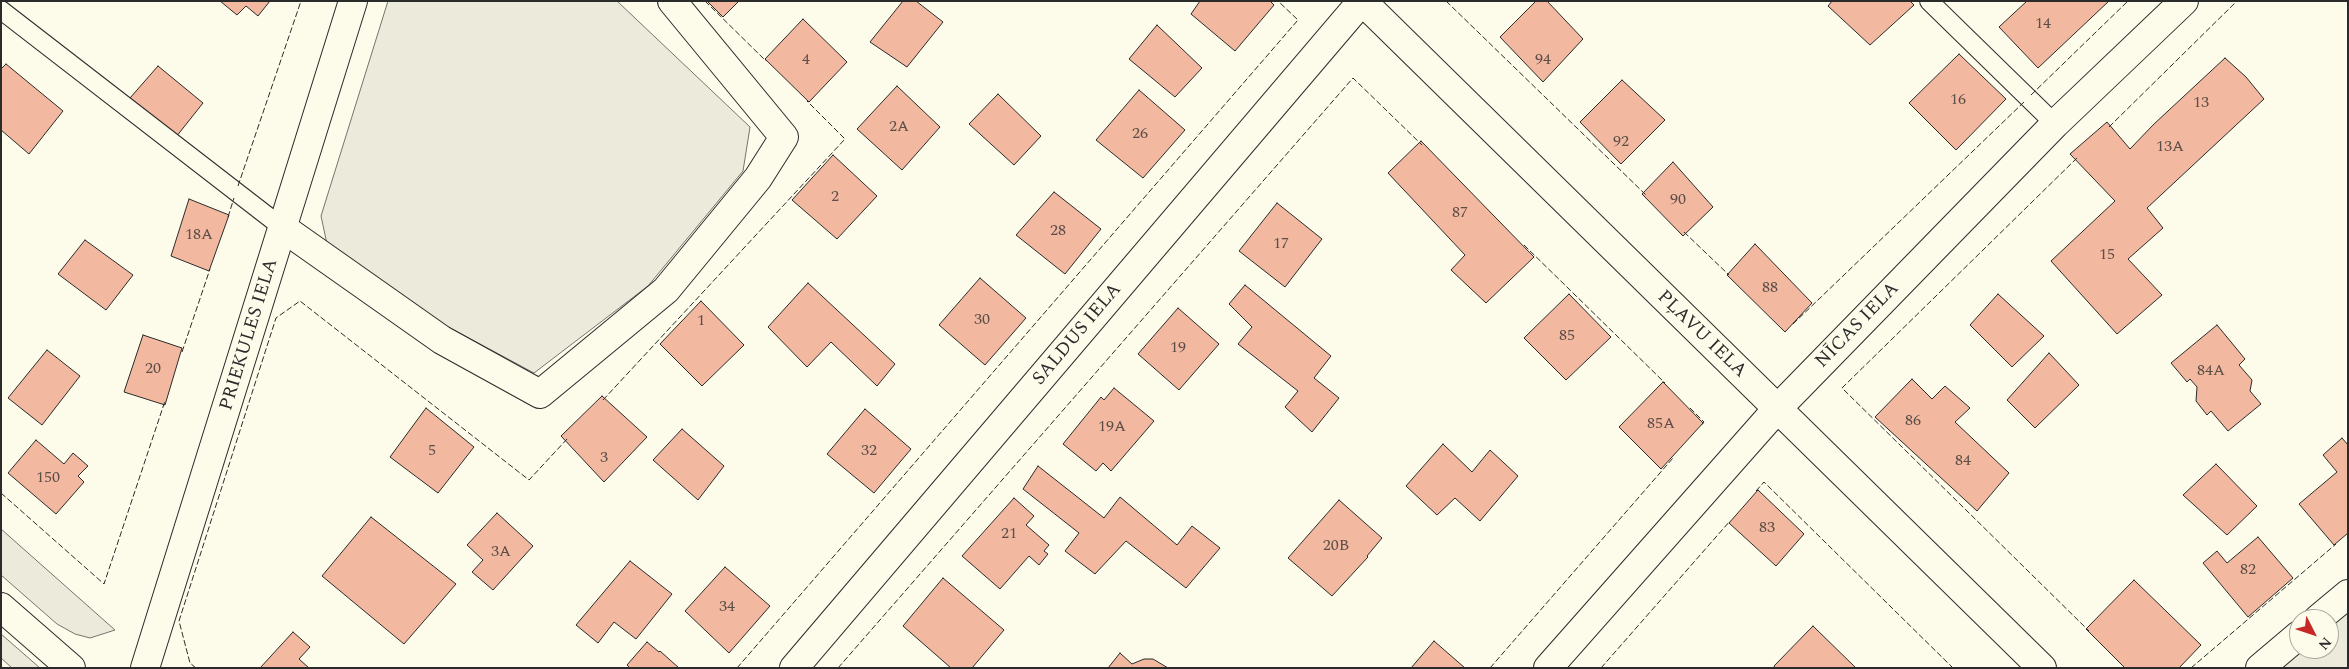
<!DOCTYPE html>
<meta charset="utf-8">
<style>
body{margin:0}
#map{position:relative;width:2349px;height:669px;overflow:hidden;background:#fdfbea;font-family:Spectral,serif}
canvas{display:block}
.frame{position:absolute;inset:0;border:2px solid #2b2b2b;pointer-events:none}
.north{position:absolute;left:2289px;top:609px;width:50px;height:50px;box-sizing:border-box;background:#fdfbea;border:1px solid #a9a89e;border-radius:50%;rotate:131deg;font-size:14px;font-weight:700;line-height:20px;text-align:center;color:#2b2b2b}
.north::after{content:'';display:block;margin:auto;width:18px;height:22px;background:#c62828;clip-path:polygon(50% 0,100% 100%,50% 72%,0 100%)}
</style>
<div id="map">
<canvas width="2349" height="669"></canvas>
<div class="frame"></div>
<div class="north">N</div>
</div>
<script>
const c = document.querySelector('canvas').getContext('2d');
c.lineJoin = 'round';
function fillPath(path, color) { c.fillStyle = color; c.fill(path, 'evenodd'); }
const poly = rows => new Path2D(rows.map(r => 'M' + r).join(''));
function stroke(path, color, width, dash) { c.strokeStyle = color; c.lineWidth = width; c.lineCap = dash ? 'butt' : 'round'; c.setLineDash(dash || []); c.stroke(path); }
function drawText(font, color, halo, rows, align = 'center') {
  c.font = font + ' Spectral,serif'; c.lineWidth = 4; c.setLineDash([]); c.textBaseline = 'middle'; c.strokeStyle = halo; c.fillStyle = color; for (const [text, x, y, turn = 0] of rows) {
    c.save(); c.translate(x, y); c.rotate((+turn || 0) * Math.PI / 180); c.textAlign = isNaN(turn) ? turn : align; if (halo) c.strokeText(text, 0, 0); c.fillText(text, 0, 0); c.restore();
  }
}
const green = poly([
 [388,1,617,1,750,127,743,171,648,286,534,373,439,322,327,244,321,216,388,1],
 [1,529,115,630,90,638,75,634,57,624,1,575,1,529],
 [2348,604,2348,668,2272,668,2299,649,2329,649,2329,620,2348,604],
 [1,634,40,668,12,668,1,658,1,634]
]);
fillPath(green, '#ecebdb');
stroke(green, '#74746e', 1);
const building = poly([
 [220,1,270,1,258,16,246,6,237,15,220,1],
 [707,1,739,1,723,17,707,1],
 [903,1,916,1,943,22,907,67,870,42,903,1],
 [1200,1,1270,1,1274,5,1235,51,1191,14,1200,1],
 [1536,1,1547,1,1583,39,1543,82,1500,37,1536,1],
 [1832,1,1910,1,1914,5,1870,45,1828,6,1832,1],
 [2027,1,2109,1,2038,68,1999,27,2027,1],
 [803,19,847,62,809,102,765,59,803,19],
 [1157,25,1202,68,1175,97,1129,59,1157,25],
 [1959,54,2006,99,1956,150,1909,103,1959,54],
 [2225,58,2246,77,2264,99,2147,208,2163,228,2128,259,2162,295,2117,334,2051,261,2115,201,2070,154,2107,122,2130,149,2154,124,2225,58],
 [6,64,63,111,29,154,1,130,1,69,6,64],
 [158,66,203,103,176,137,130,98,158,66],
 [1622,80,1665,120,1621,164,1580,122,1622,80],
 [897,86,940,127,902,170,857,129,897,86],
 [1139,90,1185,130,1143,178,1096,140,1139,90],
 [998,94,1041,136,1014,165,969,124,998,94],
 [1421,141,1534,257,1486,303,1451,270,1465,255,1388,173,1421,141],
 [833,155,877,196,837,239,792,200,833,155],
 [1673,162,1713,207,1683,236,1642,194,1673,162],
 [1054,192,1101,229,1065,274,1016,235,1054,192],
 [189,199,229,215,209,271,171,256,189,199],
 [1277,203,1322,239,1285,287,1239,251,1277,203],
 [85,240,133,275,106,310,58,274,85,240],
 [1755,244,1812,303,1785,332,1727,275,1755,244],
 [980,278,1026,318,985,365,939,325,980,278],
 [808,283,895,364,877,386,831,342,807,367,768,327,808,283],
 [1245,285,1331,356,1314,378,1339,398,1312,432,1285,407,1298,391,1238,344,1252,327,1229,304,1245,285],
 [1569,294,1611,337,1566,380,1524,338,1569,294],
 [1998,294,2044,336,2012,367,1970,325,1998,294],
 [701,301,744,345,702,386,660,344,701,301],
 [1178,308,1219,344,1179,390,1138,354,1178,308],
 [2217,325,2245,359,2239,365,2252,380,2250,391,2261,404,2228,431,2211,411,2207,415,2196,401,2197,387,2190,379,2187,382,2171,363,2217,325],
 [143,335,182,348,165,405,124,392,143,335],
 [47,350,80,376,42,425,8,398,47,350],
 [2049,353,2079,385,2035,428,2007,400,2049,353],
 [1912,379,1932,399,1945,386,1970,408,1955,422,2009,473,1977,511,1875,417,1912,379],
 [1663,382,1703,423,1661,469,1619,427,1663,382],
 [1114,388,1154,421,1111,471,1103,463,1096,471,1063,444,1101,397,1104,400,1114,388],
 [602,396,647,437,604,482,561,436,602,396],
 [426,408,474,447,438,493,390,457,426,408],
 [865,409,911,449,874,493,827,454,865,409],
 [682,429,724,466,698,500,653,460,682,429],
 [2342,438,2348,445,2348,533,2334,545,2299,504,2337,472,2323,455,2342,438],
 [36,440,64,464,73,453,88,466,78,476,84,482,56,514,8,473,36,440],
 [1443,444,1472,472,1490,450,1518,476,1480,521,1455,498,1437,515,1406,486,1443,444],
 [2216,464,2257,506,2227,535,2183,495,2216,464],
 [1038,466,1104,518,1120,497,1177,545,1192,526,1220,548,1186,588,1126,541,1095,574,1065,551,1079,533,1023,489,1038,466],
 [1758,490,1804,534,1776,566,1729,523,1758,490],
 [1014,498,1034,516,1026,525,1049,545,1044,551,1048,554,1039,565,1029,556,1000,589,962,556,1014,498],
 [1339,500,1382,538,1367,556,1368,557,1332,596,1288,558,1339,500],
 [497,513,533,546,493,590,472,572,483,560,467,545,497,513],
 [371,517,456,584,404,644,322,576,371,517],
 [2258,537,2293,578,2248,617,2203,563,2217,551,2227,563,2258,537],
 [630,561,672,594,636,639,614,622,598,643,576,625,630,561],
 [725,567,770,606,729,653,685,611,725,567],
 [943,578,1004,630,972,668,951,668,903,626,943,578],
 [2134,580,2201,645,2179,668,2125,668,2086,629,2134,580],
 [1813,626,1856,668,1775,668,1774,666,1813,626],
 [293,632,310,647,299,659,309,668,260,668,293,632],
 [1434,641,1465,668,1411,668,1434,641],
 [647,642,659,652,660,651,679,668,630,668,627,665,647,642],
 [1120,653,1132,664,1144,659,1153,659,1168,668,1108,668,1120,653]
]);
fillPath(building, '#f2b8a0');
stroke(building, '#2b2b2b', 1);
const service = poly([
 [1929,1,2055,124],
 [1,10,283,228]
]);
const minor = poly([
 [1362,1,2042,668],
 [283,228,442,340,540,394,666,290,758,178,784,137,672,1],
 [2318,619,2348,594],
 [145,668,353,1],
 [794,668,1362,1],
 [1548,668,1777,409,2055,124,2184,1],
 [2260,668,2299,635]
]);
const trunk = poly([
 [1,607,71,668]
]);
stroke(service, '#2b2b2b', 20);
stroke(minor, '#2b2b2b', 30);
stroke(trunk, '#2b2b2b', 30);
stroke(service, '#fdfbea', 18);
stroke(minor, '#fdfbea', 28);
stroke(trunk, '#fdfbea', 28);
stroke(poly([
 [705,1,766,61],
 [1446,1,1646,195],
 [2031,95,2128,1],
 [2109,127,2237,1],
 [2077,158,1842,388,2089,631],
 [238,186,301,1],
 [228,217,234,198],
 [1684,232,1729,275],
 [1524,245,1665,383],
 [1793,324,2024,102],
 [182,352,210,269],
 [603,400,845,139,807,101],
 [1690,408,1704,422,1701,426],
 [1756,491,1764,482,1953,668],
 [1,493,104,584,165,401],
 [196,668,190,663,179,621,276,318,300,301,529,480,568,438],
 [737,668,1298,20,1278,1],
 [838,668,1353,78,1422,145],
 [1490,668,1673,458],
 [1601,668,1730,521],
 [2191,668,2336,544]
]), '#2b2b2b', 1, [6, 2.5]);
drawText('16px', '#5d4e48', null, [
 ["14",2043,25],
 ["4",806,61],
 ["94",1543,61],
 ["16",1958,101],
 ["13",2201,104],
 ["2A",899,128],
 ["26",1140,135],
 ["92",1621,143],
 ["13A",2170,148],
 ["2",835,198],
 ["90",1678,201],
 ["87",1460,214],
 ["28",1058,232],
 ["18A",199,236],
 ["17",1281,245],
 ["15",2107,256],
 ["88",1770,289],
 ["30",982,321],
 ["1",701,322],
 ["85",1567,337],
 ["19",1178,349],
 ["20",153,370],
 ["84A",2211,372],
 ["86",1913,422],
 ["85A",1661,425],
 ["19A",1112,428],
 ["5",432,452],
 ["32",869,452],
 ["3",604,459],
 ["84",1963,462],
 ["150",48,479],
 ["83",1767,529],
 ["21",1009,535],
 ["20B",1336,547],
 ["3A",501,553],
 ["82",2248,571],
 ["34",727,608]
]);
drawText('19px', '#2b2b2b', '#fdfbea', [
 ["NĪCAS IELA",1858,326,-46],
 ["PRIEKULES IELA",250,335,-73],
 ["SALDUS IELA",1078,335,-50],
 ["PĻAVU IELA",1701,335,44]
]);
</script>
